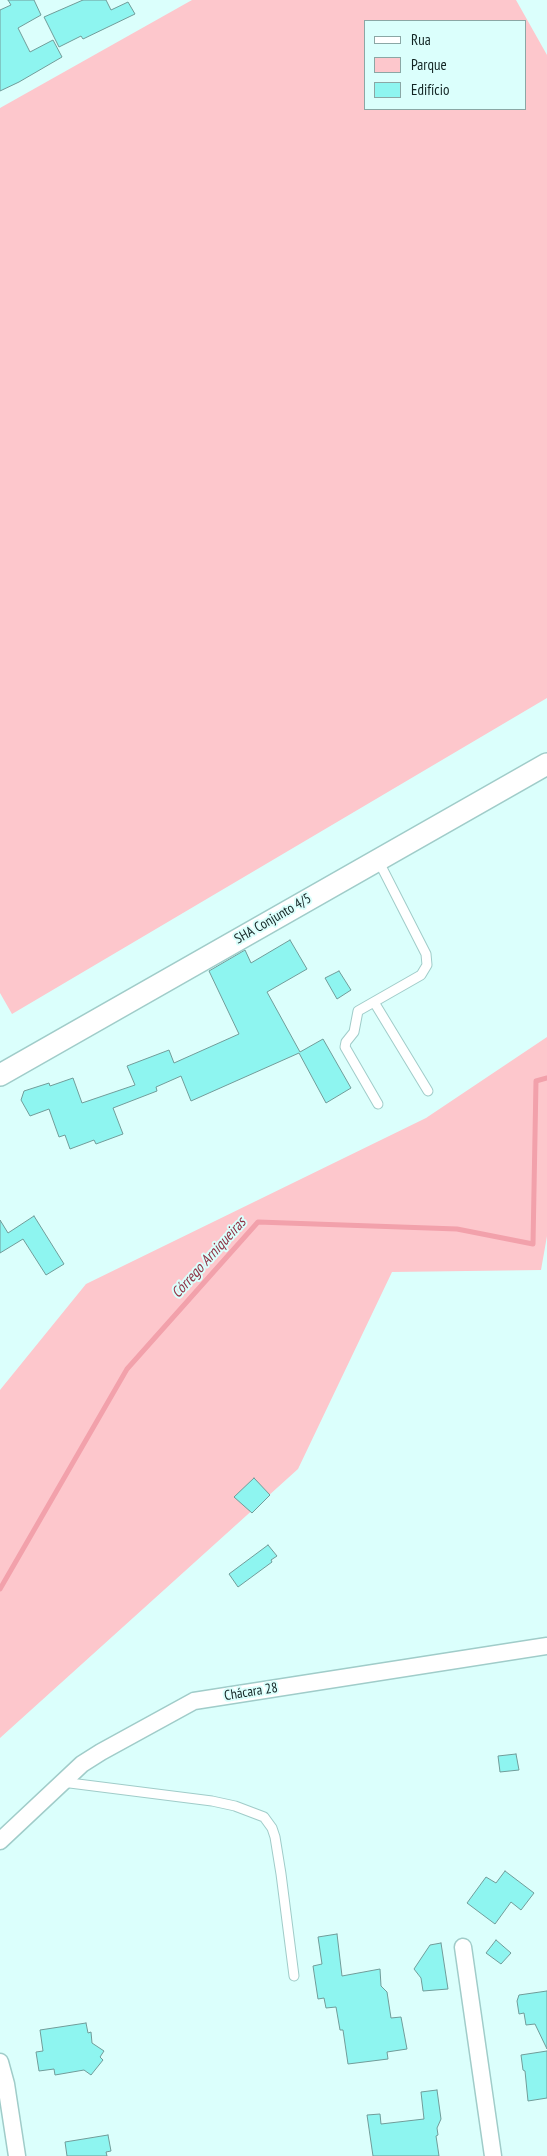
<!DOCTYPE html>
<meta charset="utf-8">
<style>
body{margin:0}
#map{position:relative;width:547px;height:2156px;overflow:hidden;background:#dbfffc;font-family:"PT Sans Narrow",sans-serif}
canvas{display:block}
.legend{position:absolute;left:364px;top:20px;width:162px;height:90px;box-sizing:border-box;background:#dbfffc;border:1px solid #8ba7a5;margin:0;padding:6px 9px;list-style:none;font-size:15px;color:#122423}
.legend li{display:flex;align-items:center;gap:10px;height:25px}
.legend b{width:25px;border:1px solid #8ba7a5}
</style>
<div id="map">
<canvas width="547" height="2156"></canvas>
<ul class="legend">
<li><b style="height:6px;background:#fff"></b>Rua</li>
<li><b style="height:14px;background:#fdc7cc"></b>Parque</li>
<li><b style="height:14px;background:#8ef5f0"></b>Edifício</li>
</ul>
</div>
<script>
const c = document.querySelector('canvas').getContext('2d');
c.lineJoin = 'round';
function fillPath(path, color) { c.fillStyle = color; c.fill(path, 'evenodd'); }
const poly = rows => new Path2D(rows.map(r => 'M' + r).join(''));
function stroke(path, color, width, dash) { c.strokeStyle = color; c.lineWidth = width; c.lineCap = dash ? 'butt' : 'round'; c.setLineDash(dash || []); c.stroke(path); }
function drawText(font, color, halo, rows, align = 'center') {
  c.font = font + ' "PT Sans Narrow",sans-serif'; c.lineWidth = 4; c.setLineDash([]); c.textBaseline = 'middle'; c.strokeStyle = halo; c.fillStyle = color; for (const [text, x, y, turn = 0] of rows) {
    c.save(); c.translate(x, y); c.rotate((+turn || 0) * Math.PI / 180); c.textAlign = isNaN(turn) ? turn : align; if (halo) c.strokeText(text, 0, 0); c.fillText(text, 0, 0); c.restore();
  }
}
fillPath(poly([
 [192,0,516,0,547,55,547,698,12,1014,0,993,0,108],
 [526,21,526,109,366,109,366,21],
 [547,1037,547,1236,541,1270,392,1272,298,1469,0,1738,0,1390,86,1284,426,1118]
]), '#fdc7cc');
stroke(poly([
 [0,1589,127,1369,258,1222,457,1229,533,1244,536,1081,547,1078]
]), '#f2a1ab', 5);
const building = poly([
 [8,0,34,0,41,15,18,28,30,52,53,40,62,57,19,82,0,91,0,10,11,5,8,0],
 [83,0,106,0,111,10,128,2,135,14,83,39,81,36,59,47,44,17,83,0],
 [290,940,307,969,267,992,300,1052,323,1039,351,1088,326,1103,299,1053,191,1101,181,1076,156,1087,157,1091,113,1108,123,1134,96,1144,94,1140,70,1149,65,1135,59,1137,49,1109,30,1116,21,1100,24,1091,49,1083,50,1086,73,1078,82,1103,135,1085,127,1066,169,1050,174,1063,239,1034,209,971,245,950,251,963,290,940],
 [339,971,351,990,337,999,325,978,339,971],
 [34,1216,64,1264,46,1275,23,1239,0,1253,0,1220,8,1233,34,1216],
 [254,1478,270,1495,252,1513,234,1497,254,1478],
 [268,1545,277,1556,271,1560,272,1562,238,1587,229,1574,268,1545],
 [516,1754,519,1770,500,1772,498,1756,516,1754],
 [505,1871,534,1893,521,1910,511,1902,495,1924,467,1903,486,1877,496,1883,505,1871],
 [337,1934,342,1976,380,1969,381,1986,387,1992,391,2018,401,2017,407,2049,387,2052,388,2059,348,2064,343,2030,340,2030,336,2007,326,2008,324,1998,318,1999,313,1966,322,1964,318,1937,337,1934],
 [496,1940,511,1953,501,1964,486,1953,496,1940],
 [441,1943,448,1989,423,1991,421,1978,414,1969,430,1945,441,1943],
 [547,1991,547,2049,535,2024,526,2025,524,2013,519,2014,517,2001,519,1995,547,1991],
 [86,2023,88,2033,91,2032,92,2043,104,2051,100,2057,103,2060,91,2075,84,2070,55,2075,54,2069,39,2071,36,2052,43,2051,40,2030,86,2023],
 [547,2051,547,2098,528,2101,525,2071,523,2070,521,2055,547,2051],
 [437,2090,441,2119,437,2128,438,2135,436,2136,439,2156,373,2156,367,2115,380,2114,381,2124,424,2119,421,2092,437,2090],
 [108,2135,111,2151,106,2152,107,2156,67,2156,65,2142,108,2135]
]);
fillPath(building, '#8ef5f0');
stroke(building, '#719c99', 1);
const service = poly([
 [378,860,426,954,427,965,421,975,358,1011,354,1032,346,1042,345,1047,378,1104],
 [374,1002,428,1091],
 [62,1782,212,1801,235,1806,264,1817,272,1828,275,1837,281,1874,294,1976]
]);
const minor = poly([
 [0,1841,82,1764,101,1752,194,1701,547,1646],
 [463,1947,493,2156],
 [0,2062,6,2084,17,2156]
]);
const tertiary = poly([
 [0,1075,547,764]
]);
stroke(service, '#a0ccc9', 11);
stroke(minor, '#a0ccc9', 19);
stroke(tertiary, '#a0ccc9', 24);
stroke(service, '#fff', 9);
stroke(minor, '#fff', 16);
stroke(tertiary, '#fff', 21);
drawText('14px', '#122423', '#dbfffc', [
 ["SHA Conjunto 4/5",273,919,-30],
 ["Chácara 28",251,1692,-9]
]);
drawText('italic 15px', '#8f3144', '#dbfffc', [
 ["Córrego Arniqueiras",209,1258,-48]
]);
</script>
